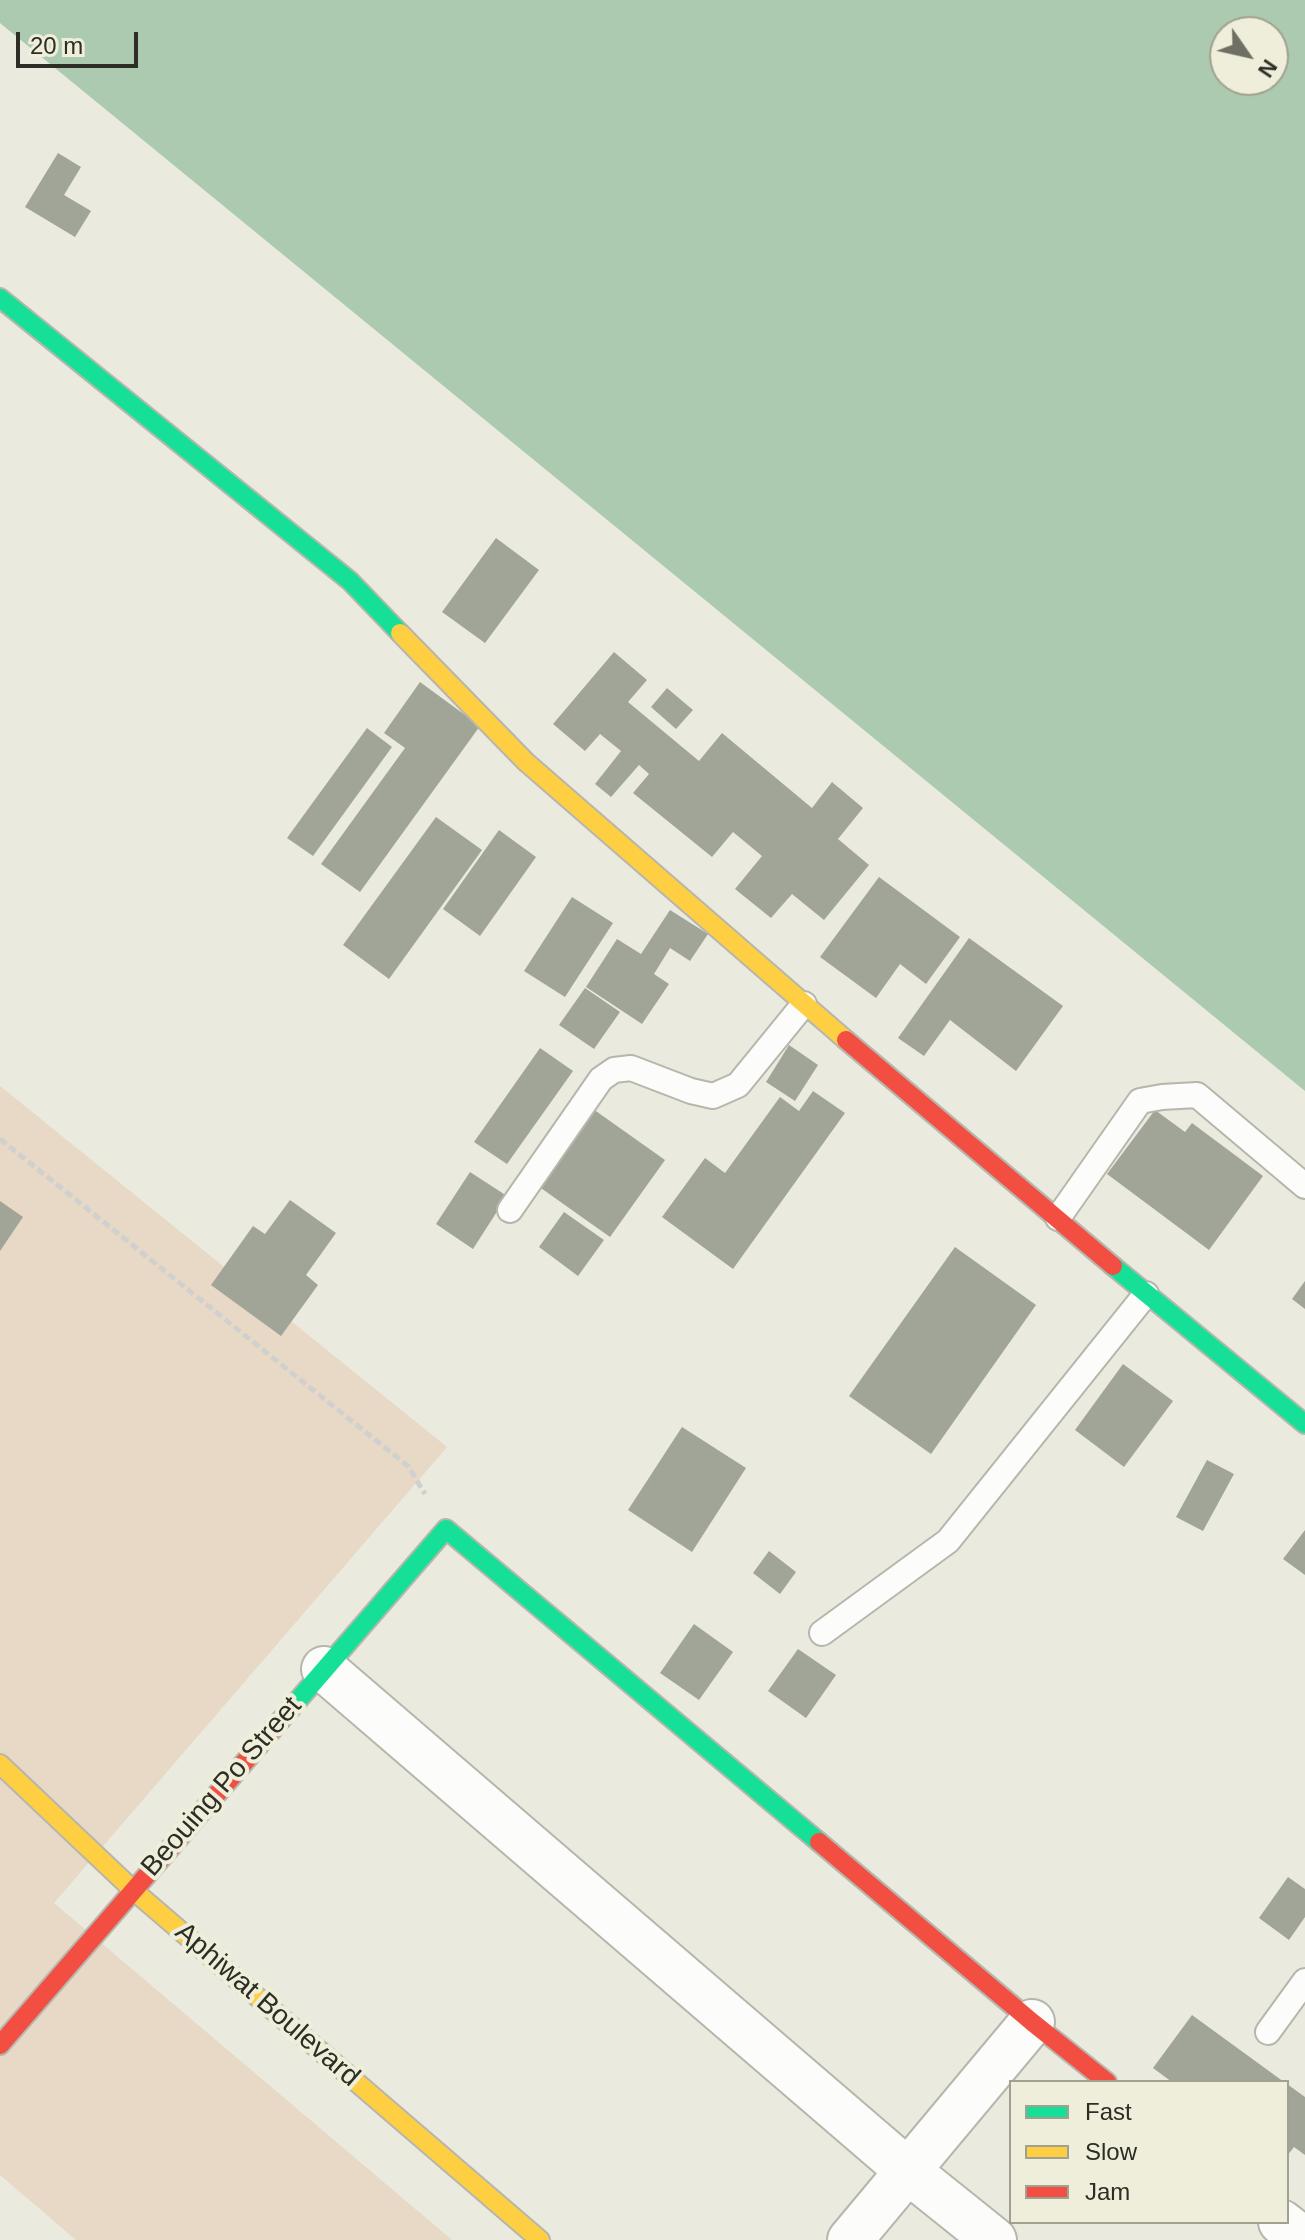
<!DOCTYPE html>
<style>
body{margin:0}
#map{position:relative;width:1305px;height:2240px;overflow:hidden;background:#eaeade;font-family:Arial,sans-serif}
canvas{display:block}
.legend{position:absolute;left:1009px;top:2080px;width:280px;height:144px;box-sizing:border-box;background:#eeeeda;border:2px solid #a1a192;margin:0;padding:10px 14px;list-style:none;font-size:24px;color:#2d2d25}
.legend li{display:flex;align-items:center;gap:16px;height:40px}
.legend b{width:40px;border:2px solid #a1a192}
.north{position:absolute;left:1209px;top:16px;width:80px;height:80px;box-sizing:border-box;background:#eeeeda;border:2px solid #a1a192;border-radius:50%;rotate:124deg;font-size:22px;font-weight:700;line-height:32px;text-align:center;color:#2d2d25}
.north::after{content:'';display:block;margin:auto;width:28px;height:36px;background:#6f6f66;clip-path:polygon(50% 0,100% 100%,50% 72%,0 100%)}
.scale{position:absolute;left:16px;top:32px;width:122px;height:36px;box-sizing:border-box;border:4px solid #2d2d25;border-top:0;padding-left:10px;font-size:24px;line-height:28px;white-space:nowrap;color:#2d2d25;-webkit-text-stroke:6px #eeeeda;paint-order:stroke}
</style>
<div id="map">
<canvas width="1305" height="2240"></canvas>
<ul class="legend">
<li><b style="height:10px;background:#16e098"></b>Fast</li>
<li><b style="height:10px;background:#ffcf43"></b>Slow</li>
<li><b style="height:10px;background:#f24e42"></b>Jam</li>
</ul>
<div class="north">N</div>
<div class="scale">20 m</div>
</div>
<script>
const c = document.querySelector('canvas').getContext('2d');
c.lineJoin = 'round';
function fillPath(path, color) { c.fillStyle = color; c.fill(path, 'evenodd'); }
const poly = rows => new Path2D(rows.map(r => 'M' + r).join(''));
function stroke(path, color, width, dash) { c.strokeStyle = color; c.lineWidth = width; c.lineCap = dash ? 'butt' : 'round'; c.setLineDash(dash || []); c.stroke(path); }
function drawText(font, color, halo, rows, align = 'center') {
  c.font = font + ' Arial,sans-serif'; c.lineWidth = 8; c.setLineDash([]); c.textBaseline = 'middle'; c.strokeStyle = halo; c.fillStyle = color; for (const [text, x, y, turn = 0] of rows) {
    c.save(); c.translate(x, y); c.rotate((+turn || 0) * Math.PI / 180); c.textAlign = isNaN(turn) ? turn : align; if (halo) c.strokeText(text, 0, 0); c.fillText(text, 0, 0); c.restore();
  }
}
fillPath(poly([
 [0,1086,447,1447,54,1903,452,2240,76,2240,0,2175]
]), '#e8d8c6');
fillPath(poly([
 [0,0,1305,0,1305,1091,0,23],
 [1225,32,1273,32,1273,80,1225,80]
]), '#accaaf');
fillPath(poly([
 [58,153,81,167,64,195,91,211,75,237,25,207],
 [496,538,539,570,485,643,442,612],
 [614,652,647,680,628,702,699,761,722,733,812,808,832,782,863,808,838,839,869,865,824,920,792,894,771,918,735,889,762,856,733,832,712,857,633,793,649,774,639,765,611,797,595,784,621,751,600,734,585,751,553,724],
 [420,682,480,726,360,892,321,864,405,748,384,733],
 [667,688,693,710,676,729,651,707],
 [367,728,392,747,313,856,287,838],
 [436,817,482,850,389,979,343,945],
 [499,830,536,857,480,936,443,909],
 [879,877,960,937,926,984,900,964,876,998,820,957],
 [572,897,613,923,565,997,524,971],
 [670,910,708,934,690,961,670,948,654,974,669,984,642,1024,586,987,617,939,641,954],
 [969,938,1063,1006,1016,1071,950,1020,924,1056,898,1038],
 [585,988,620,1012,594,1049,559,1025],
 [789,1045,818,1065,795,1101,766,1082],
 [540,1048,573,1071,507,1164,474,1142],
 [813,1091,845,1113,733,1269,662,1217,705,1158,725,1173,780,1097,799,1111],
 [593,1109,665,1160,610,1237,538,1186],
 [1155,1110,1185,1132,1192,1123,1263,1176,1209,1250,1107,1174],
 [470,1172,507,1196,473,1249,436,1224],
 [290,1200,336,1233,306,1275,318,1285,281,1336,211,1285,253,1226,265,1234],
 [0,1201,23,1217,0,1251],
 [564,1212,604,1240,578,1276,539,1247],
 [955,1247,1036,1305,931,1454,849,1396],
 [1305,1281,1305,1309,1292,1299],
 [1123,1364,1173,1401,1124,1467,1075,1430],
 [682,1427,746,1468,692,1552,628,1510],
 [1207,1460,1234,1474,1203,1531,1176,1517],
 [1305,1530,1305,1575,1283,1559],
 [769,1551,796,1572,780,1594,753,1573],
 [694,1624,733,1652,699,1700,660,1673],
 [798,1649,836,1675,806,1718,768,1691],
 [1288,1877,1305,1889,1305,1917,1289,1940,1259,1918],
 [1192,2015,1284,2082,1172,2082,1153,2068],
 [1287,2084,1305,2097,1305,2155,1294,2147,1287,2156]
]), '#a1a598');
const lane = poly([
 [510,1210,601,1079,614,1070,631,1068,691,1091,713,1096,738,1085,804,1004],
 [1058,1218,1140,1101,1162,1097,1197,1095,1305,1186],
 [822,1633,948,1541,1146,1294],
 [1268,2032,1305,1981]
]);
const street = poly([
 [324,1669,908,2171,994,2240],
 [1281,2222,1304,2240],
 [850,2240,1032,2022]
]);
const fast = poly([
 [0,298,350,581,400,633],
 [1113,1266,1305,1424],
 [274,1728,446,1529,819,1842]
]);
const slow = poly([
 [400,633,526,762,846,1040],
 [0,1764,133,1890,540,2240]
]);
const jam = poly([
 [846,1040,1113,1266],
 [819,1842,1032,2022,1107,2082],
 [0,2045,274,1728]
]);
stroke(lane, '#b6b6ad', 28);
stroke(street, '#b6b6ad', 48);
stroke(fast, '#b6b6ad', 22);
stroke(slow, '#b6b6ad', 22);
stroke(jam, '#b6b6ad', 22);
stroke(poly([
 [0,1139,408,1466,425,1494]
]), '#d0d0ce', 5, [8, 4]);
stroke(lane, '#fcfcfa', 24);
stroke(street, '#fcfcfa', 44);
stroke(fast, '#16e098', 18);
stroke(slow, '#ffcf43', 18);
stroke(jam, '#f24e42', 18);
drawText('28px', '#2d2d25', '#eeeeda', [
 ["Beouing Po Street",222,1787,-49],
 ["Aphiwat Boulevard",267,2005,41]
]);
</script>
